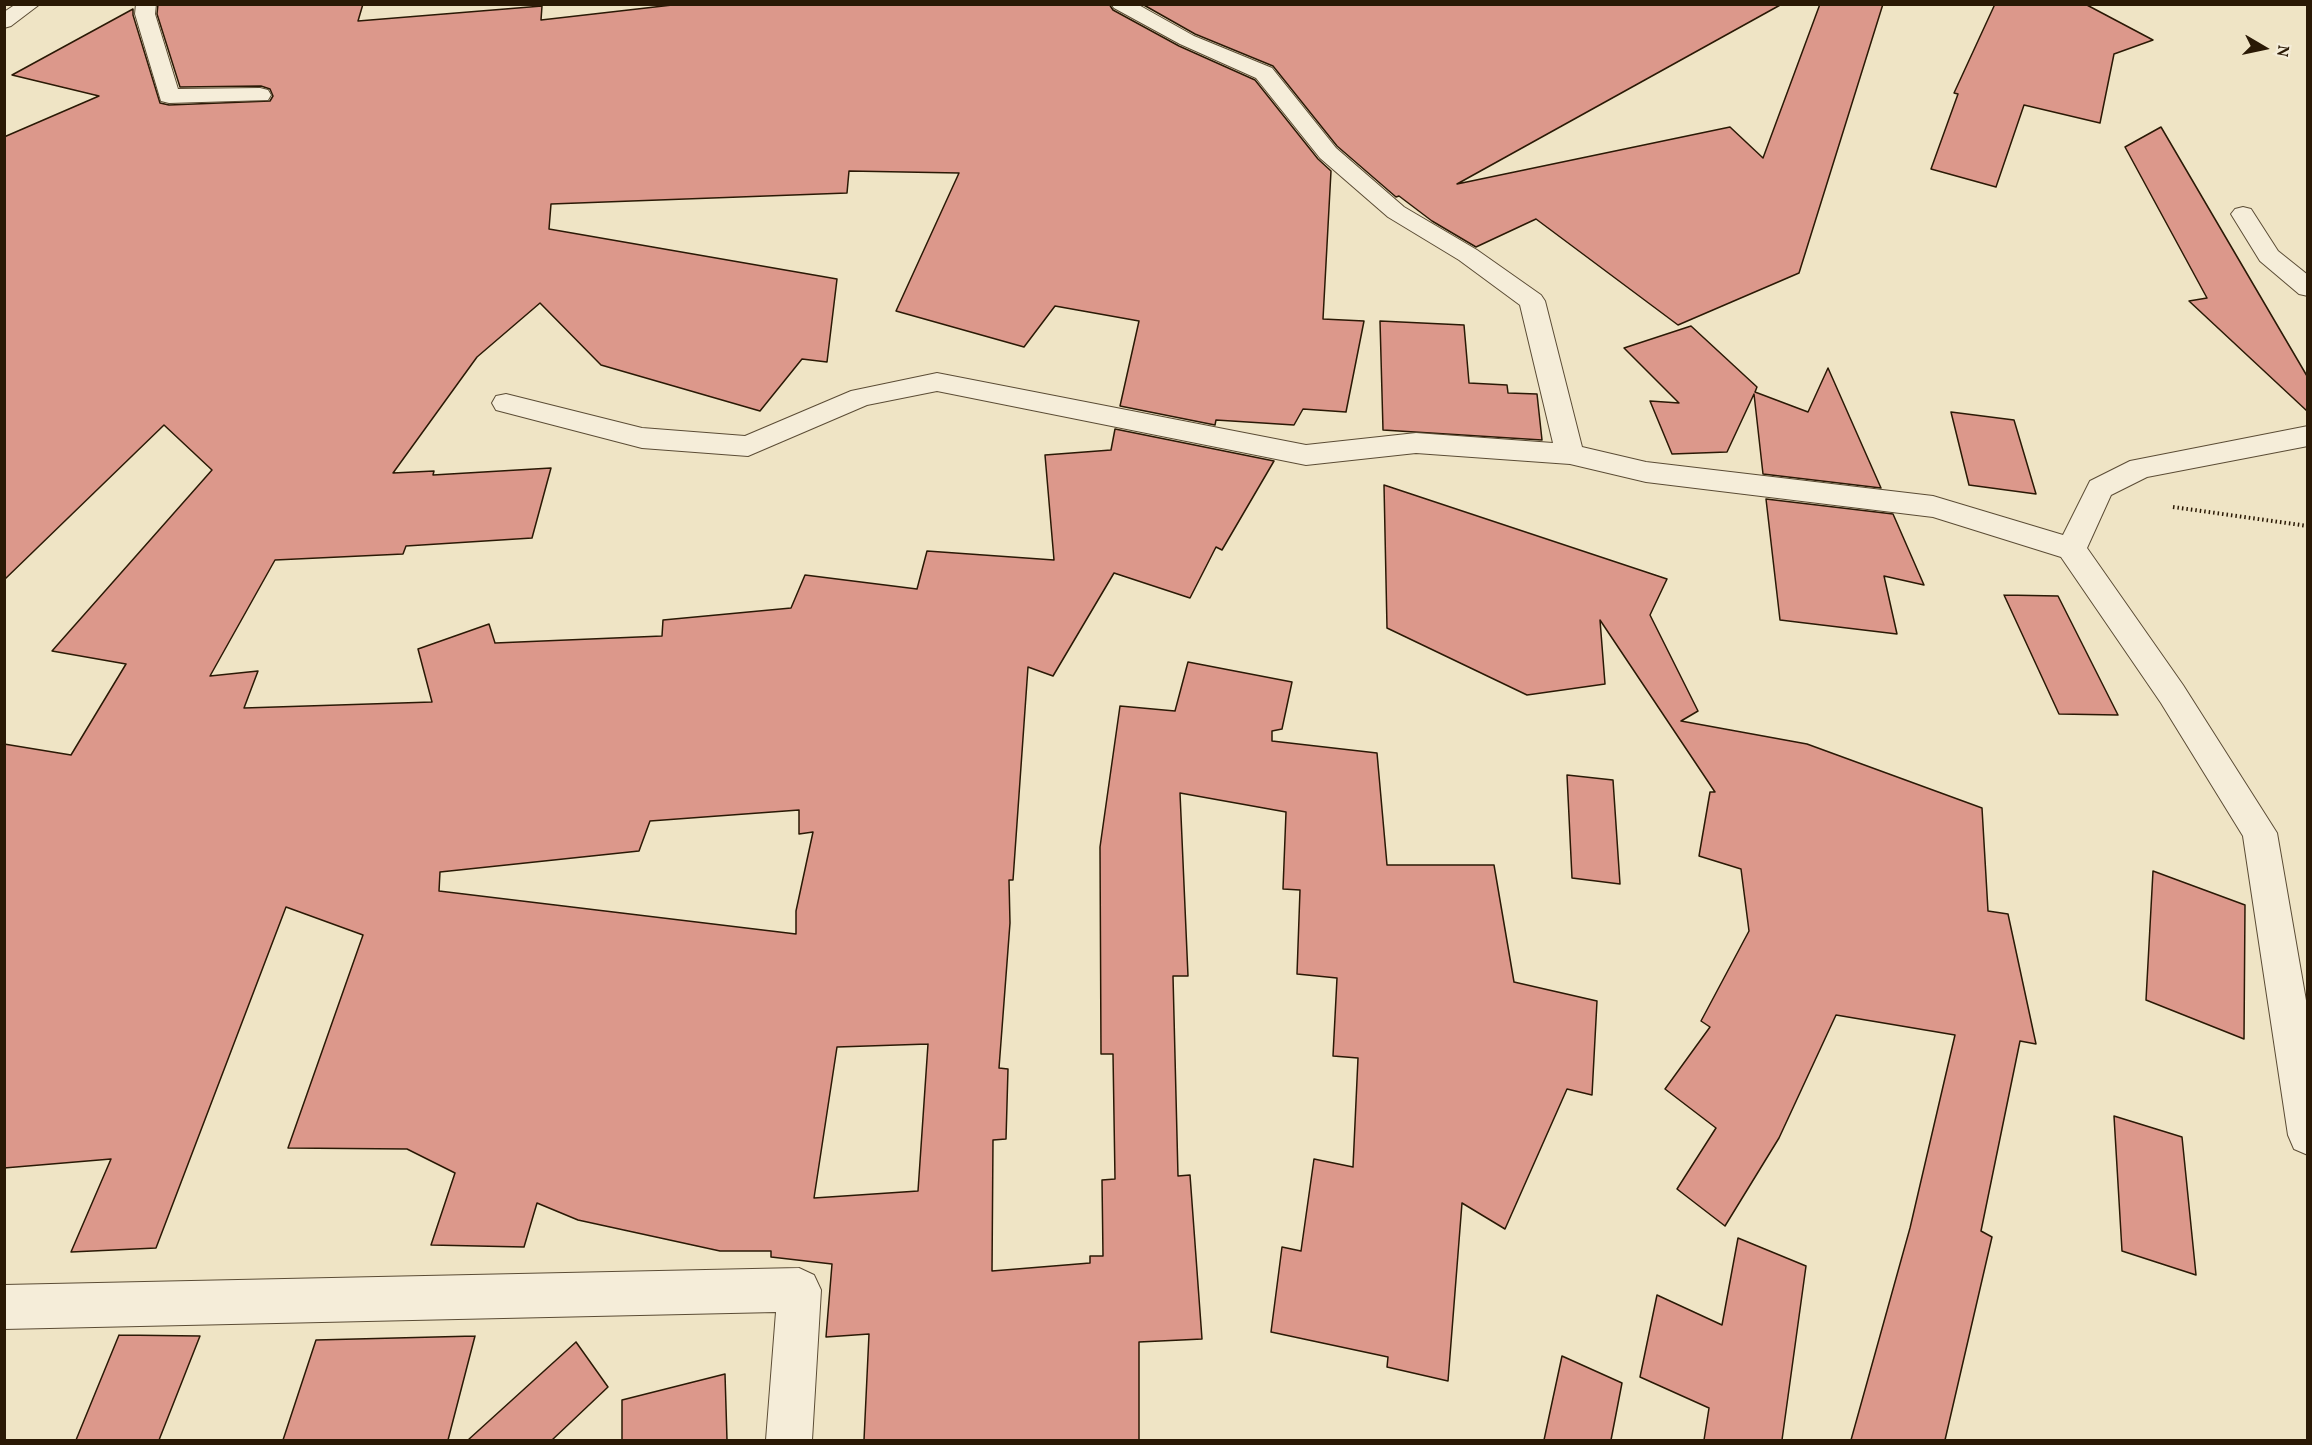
<!DOCTYPE html>
<style>
body{margin:0}
#map{position:relative;width:2312px;height:1445px;overflow:hidden;background:#efe4c5;font-family:Vollkorn,serif}
canvas{display:block}
.frame{position:absolute;inset:0;border:6px solid #2a1905;pointer-events:none}
.north{position:absolute;left:2234px;top:18px;width:60px;height:60px;-webkit-text-stroke:4px #f5edd9;paint-order:stroke;rotate:99deg;font-size:16px;font-weight:700;line-height:24px;text-align:center;color:#2a1905}
.north::after{content:'';display:block;margin:auto;width:21px;height:27px;background:#2a1905;clip-path:polygon(50% 0,100% 100%,50% 72%,0 100%)}
</style>
<div id="map">
<canvas width="2312" height="1445"></canvas>
<div class="frame"></div>
<div class="north">N</div>
</div>
<script>
const c = document.querySelector('canvas').getContext('2d');
c.lineJoin = 'round';
function fillPath(path, color) { c.fillStyle = color; c.fill(path, 'evenodd'); }
const poly = rows => new Path2D(rows.map(r => 'M' + r).join(''));
function stroke(path, color, width, dash) { c.strokeStyle = color; c.lineWidth = width; c.lineCap = dash ? 'butt' : 'round'; c.setLineDash(dash || []); c.stroke(path); }
const building = poly([
 [158,4,363,4,358,21,542,6,541,20,681,4,1109,4,1113,10,1179,46,1255,80,1318,159,1331,171,1323,319,1364,321,1346,412,1303,409,1294,425,1216,420,1215,425,1120,406,1139,321,1055,306,1024,347,896,311,959,173,849,171,847,193,551,204,549,229,837,279,827,362,802,359,760,411,601,365,540,303,477,357,393,473,434,471,433,475,551,468,532,538,406,546,403,554,275,560,210,676,258,671,244,708,432,702,418,649,489,624,495,643,662,636,663,620,791,608,805,575,917,589,927,551,1054,560,1045,455,1111,450,1115,429,1274,461,1222,550,1216,547,1190,598,1114,573,1053,676,1028,667,1013,880,1009,880,1010,923,999,1068,1008,1069,1006,1139,993,1140,992,1271,1090,1263,1090,1256,1103,1256,1102,1180,1115,1179,1113,1054,1101,1054,1100,847,1120,706,1175,711,1188,662,1292,682,1282,729,1272,731,1272,741,1377,753,1387,865,1494,865,1514,982,1597,1001,1592,1095,1567,1089,1505,1229,1462,1203,1448,1381,1387,1367,1388,1357,1271,1332,1282,1247,1301,1251,1314,1159,1353,1167,1358,1058,1333,1056,1337,978,1297,974,1300,890,1283,889,1286,812,1180,793,1188,976,1173,976,1178,1176,1190,1175,1202,1339,1139,1342,1139,1440,864,1440,869,1334,826,1337,832,1264,771,1257,771,1251,720,1251,578,1220,537,1203,524,1247,431,1245,455,1173,407,1149,288,1148,363,935,286,907,156,1248,71,1252,111,1159,4,1168,4,744,71,755,126,664,52,651,212,470,164,425,4,580,4,137,99,96,12,75,133,9,133,15,160,103,169,105,270,101,273,96,270,89,261,86,180,87,157,14,158,4],
 [799,810,799,834,813,832,796,911,796,934,439,891,440,872,639,851,650,821,799,810],
 [928,1044,918,1191,814,1198,837,1047,928,1044],
 [1142,4,1782,4,1457,184,1730,127,1763,158,1820,4,1883,4,1799,273,1678,325,1536,219,1476,247,1432,221,1399,196,1396,197,1337,146,1273,66,1195,34,1142,4],
 [1995,4,2085,4,2153,40,2114,54,2100,123,2024,105,1996,187,1931,169,1958,94,1954,93,1995,4],
 [2161,127,2307,376,2307,411,2189,301,2207,298,2125,147,2161,127],
 [1380,321,1464,325,1469,383,1507,385,1508,393,1537,394,1542,440,1383,430,1380,321],
 [1691,326,1757,387,1755,392,1808,412,1828,368,1881,488,1763,474,1754,394,1727,452,1672,454,1650,401,1679,403,1624,348,1691,326],
 [1951,412,2014,420,2036,494,1969,485,1951,412],
 [1384,485,1667,579,1650,615,1698,711,1681,721,1807,744,1982,808,1988,911,2008,914,2036,1044,2020,1041,1981,1231,1992,1237,1945,1440,1851,1440,1910,1228,1955,1035,1836,1015,1779,1138,1725,1226,1677,1189,1716,1128,1665,1089,1710,1027,1701,1021,1749,931,1741,869,1699,856,1710,792,1715,792,1600,620,1605,684,1527,695,1387,628,1384,485],
 [1766,499,1893,514,1924,585,1884,576,1897,634,1780,620,1766,499],
 [2004,595,2058,596,2118,715,2059,714,2004,595],
 [1567,775,1613,780,1620,884,1572,878,1567,775],
 [2153,871,2245,905,2244,1039,2146,1000,2153,871],
 [2114,1116,2182,1137,2196,1275,2122,1251,2114,1116],
 [1738,1238,1806,1266,1782,1440,1704,1440,1709,1408,1640,1377,1657,1295,1722,1325,1738,1238],
 [119,1335,200,1336,159,1440,76,1440,119,1335],
 [475,1336,448,1440,283,1440,316,1340,475,1336],
 [576,1342,608,1387,552,1440,468,1440,576,1342],
 [1562,1356,1622,1383,1611,1440,1544,1440,1562,1356],
 [725,1374,727,1440,622,1440,622,1400,725,1374]
]);
fillPath(building, '#dc988b');
stroke(building, '#2a1905', 1.5);
const minor = poly([
 [16,4,40,4,11,26,4,28,4,12,16,4],
 [136,4,156,4,155,14,178,89,260,88,268,90,271,95,268,100,169,103,161,101,135,14,136,4],
 [1111,4,1137,4,1194,36,1272,68,1336,148,1404,207,1477,250,1541,295,1545,301,1582,447,1646,462,1933,496,2063,535,2090,481,2130,461,2308,426,2308,446,2147,477,2111,495,2087,548,2183,685,2277,833,2308,1012,2308,1155,2294,1149,2288,1135,2243,836,2161,703,2061,557,1933,517,1646,482,1570,464,1416,453,1306,465,937,391,867,405,748,456,642,448,496,410,492,403,496,396,506,394,642,428,745,436,851,391,937,373,1306,445,1416,433,1553,443,1520,305,1459,260,1388,217,1320,158,1256,78,1180,44,1114,8,1111,4],
 [2243,207,2251,209,2278,251,2308,275,2308,296,2299,294,2260,261,2231,214,2235,209,2243,207],
 [799,1268,814,1275,821,1290,812,1440,766,1440,776,1312,4,1329,4,1285,799,1268]
]);
stroke(minor, '#5b4c35', 2);
stroke(poly([
 [2173,507,2308,526]
]), '#2a1905', 4, [1.5, 3]);
fillPath(minor, '#f5edd9');
</script>
